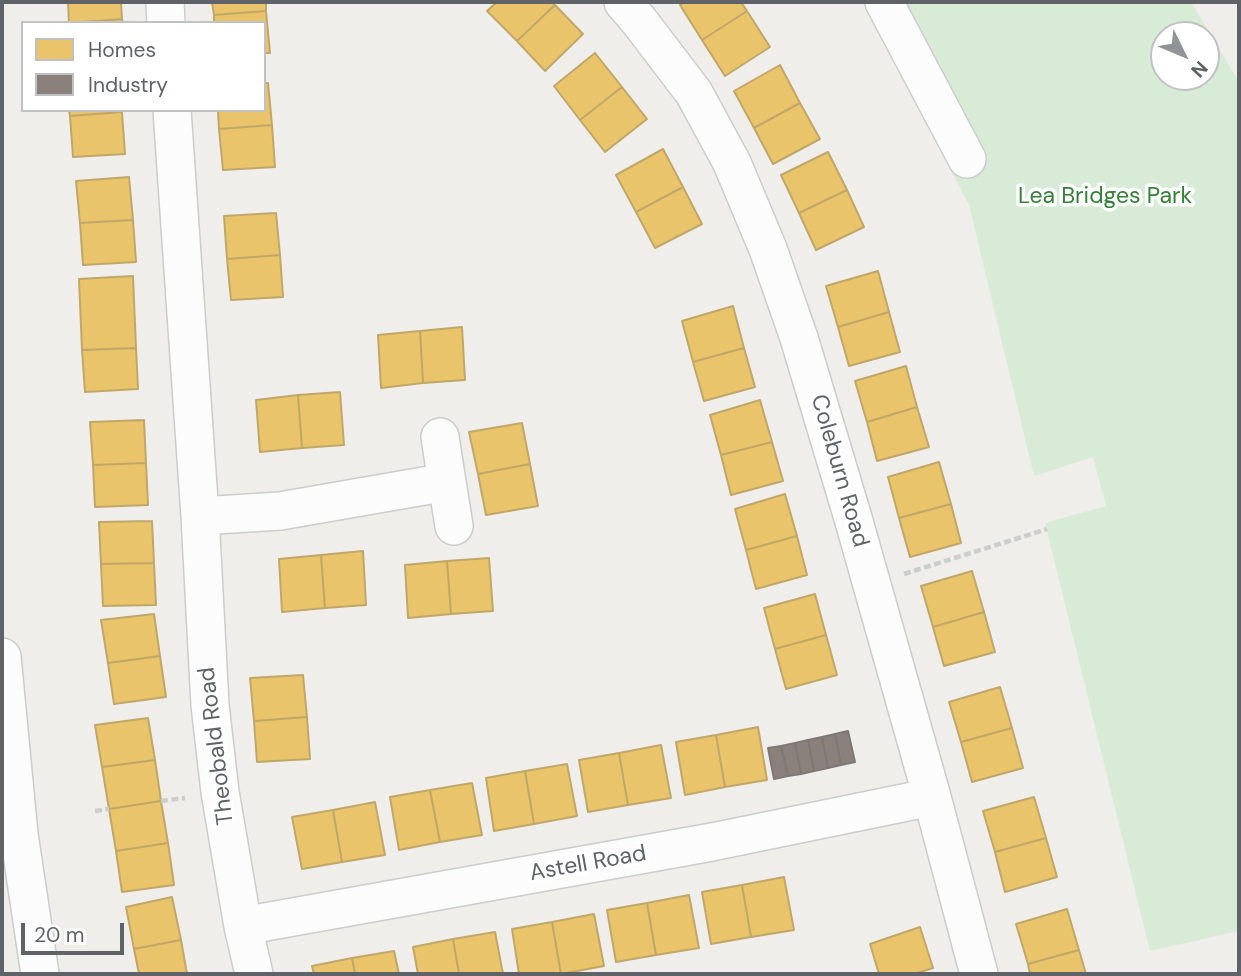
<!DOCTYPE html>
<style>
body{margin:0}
#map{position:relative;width:1241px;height:976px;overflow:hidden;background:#efeeea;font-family:"DM Sans",sans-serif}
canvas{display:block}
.frame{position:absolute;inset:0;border:4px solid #5f6368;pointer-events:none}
.legend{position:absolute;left:21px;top:21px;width:245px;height:91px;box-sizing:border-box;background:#fff;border:2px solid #bfc1c3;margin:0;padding:9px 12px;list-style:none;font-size:21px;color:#5f6368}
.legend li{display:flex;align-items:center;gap:14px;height:35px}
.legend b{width:35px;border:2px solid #bfc1c3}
.north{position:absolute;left:1150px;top:21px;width:70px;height:70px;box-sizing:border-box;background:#fff;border:2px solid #bfc1c3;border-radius:50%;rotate:133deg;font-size:19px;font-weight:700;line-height:28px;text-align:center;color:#5f6368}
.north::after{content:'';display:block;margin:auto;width:24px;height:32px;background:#919496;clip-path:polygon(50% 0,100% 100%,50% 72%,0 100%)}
.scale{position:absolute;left:21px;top:923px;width:103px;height:32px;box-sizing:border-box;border:4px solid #5f6368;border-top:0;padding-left:9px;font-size:21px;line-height:24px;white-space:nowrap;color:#5f6368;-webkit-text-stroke:5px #fff;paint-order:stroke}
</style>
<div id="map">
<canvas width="1241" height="976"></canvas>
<div class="frame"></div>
<ul class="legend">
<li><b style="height:19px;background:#e9c46a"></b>Homes</li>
<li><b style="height:19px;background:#8a817c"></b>Industry</li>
</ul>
<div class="north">N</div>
<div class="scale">20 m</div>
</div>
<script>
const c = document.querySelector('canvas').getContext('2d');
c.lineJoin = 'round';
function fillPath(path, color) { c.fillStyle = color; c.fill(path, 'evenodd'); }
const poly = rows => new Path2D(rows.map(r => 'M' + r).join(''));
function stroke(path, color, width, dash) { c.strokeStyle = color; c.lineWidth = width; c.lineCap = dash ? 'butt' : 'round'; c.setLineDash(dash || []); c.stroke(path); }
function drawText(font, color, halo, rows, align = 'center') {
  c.font = font + ' "DM Sans",sans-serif'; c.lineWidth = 7; c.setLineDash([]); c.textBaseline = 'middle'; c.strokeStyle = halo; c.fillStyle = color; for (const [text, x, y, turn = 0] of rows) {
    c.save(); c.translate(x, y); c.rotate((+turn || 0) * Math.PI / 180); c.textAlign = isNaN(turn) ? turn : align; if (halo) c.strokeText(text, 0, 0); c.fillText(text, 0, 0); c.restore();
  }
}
fillPath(poly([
 [887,2,1191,2,1239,82,1239,931,1150,951,1045,523,1106,506,1093,457,1034,476,969,205,946,161,966,152],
 [1164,35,1206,35,1206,77,1164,77]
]), '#d8ebd6');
const homes = poly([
 [68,2,121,2,122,19,69,23,68,2],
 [212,2,266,2,266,11,214,15,212,2],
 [497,2,552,2,555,5,517,41,487,11,497,2],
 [685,2,741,2,747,11,702,40,680,5,685,2],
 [555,5,583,34,545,71,517,41,555,5],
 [266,11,270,53,264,53,264,23,214,23,214,15,266,11],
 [747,11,770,47,725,76,702,40,747,11],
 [122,19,123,23,69,23,122,19],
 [595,53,622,87,580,120,554,86,595,53],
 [780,65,800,103,754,128,734,91,780,65],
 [264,83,268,83,272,125,219,129,218,110,264,110,264,83],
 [622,87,647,119,605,152,580,120,622,87],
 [800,103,820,139,773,164,754,128,800,103],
 [69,110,122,110,122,112,70,116,69,110],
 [122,112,125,154,73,157,70,116,122,112],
 [272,125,275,167,223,170,219,129,272,125],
 [663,149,683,187,636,212,616,175,663,149],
 [828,152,847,190,799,213,781,175,828,152],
 [129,177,133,220,80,223,76,181,129,177],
 [683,187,702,224,655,248,636,212,683,187],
 [847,190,864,227,816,250,799,213,847,190],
 [276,213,280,255,227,259,224,216,276,213],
 [133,220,136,262,83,265,80,223,133,220],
 [280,255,283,297,231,300,227,259,280,255],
 [878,271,889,312,838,327,826,286,878,271],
 [133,276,136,348,82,350,79,279,133,276],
 [733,306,744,348,693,362,682,321,733,306],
 [889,312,900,352,849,366,838,327,889,312],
 [462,327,465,380,423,383,420,331,462,327],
 [420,331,423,383,381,388,378,335,420,331],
 [136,348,138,389,85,392,82,350,136,348],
 [744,348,755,387,704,401,693,362,744,348],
 [906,366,917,407,867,422,855,381,906,366],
 [340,392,344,445,302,448,298,395,340,392],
 [298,395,302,448,260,452,256,400,298,395],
 [760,400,772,442,721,455,710,415,760,400],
 [917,407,929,447,877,461,867,422,917,407],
 [144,420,146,463,93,465,90,422,144,420],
 [522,423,530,464,478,474,469,432,522,423],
 [772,442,783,481,731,495,721,455,772,442],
 [939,462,951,504,899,518,888,477,939,462],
 [146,463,148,505,95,507,93,465,146,463],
 [530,464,538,506,486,515,478,474,530,464],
 [785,494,797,536,746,550,735,509,785,494],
 [951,504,961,543,910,557,899,518,951,504],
 [152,521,154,563,101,564,99,522,152,521],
 [797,536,807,575,756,589,746,550,797,536],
 [363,551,366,605,325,608,321,555,363,551],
 [321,555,325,608,282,612,279,559,321,555],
 [489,558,493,611,451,614,447,561,489,558],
 [447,561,451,614,408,618,405,565,447,561],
 [154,563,156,605,103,606,101,564,154,563],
 [972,571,984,612,933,627,921,586,972,571],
 [815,594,826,635,775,649,764,608,815,594],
 [984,612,995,652,944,666,933,627,984,612],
 [154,614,160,656,108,663,101,620,154,614],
 [826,635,837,675,786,689,775,649,826,635],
 [160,656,166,697,114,704,108,663,160,656],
 [303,675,307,717,254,721,250,678,303,675],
 [1000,687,1012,728,961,742,949,702,1000,687],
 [307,717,310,759,257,762,254,721,307,717],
 [148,718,155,760,102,767,95,725,148,718],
 [758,727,767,780,725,787,716,735,758,727],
 [1012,728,1023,768,972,782,961,742,1012,728],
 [716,735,725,787,685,795,676,742,716,735],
 [661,745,671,798,628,805,619,753,661,745],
 [619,753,628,805,588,812,579,760,619,753],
 [155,760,161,801,109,809,102,767,155,760],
 [567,764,577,816,534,824,525,771,567,764],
 [525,771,534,824,494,831,486,778,525,771],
 [472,783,482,835,440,842,430,790,472,783],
 [430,790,440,842,399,850,390,797,430,790],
 [1034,797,1046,838,995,852,983,811,1034,797],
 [161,801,168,843,116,851,109,809,161,801],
 [375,802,385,855,342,862,333,810,375,802],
 [333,810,342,862,302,869,292,817,333,810],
 [1046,838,1057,877,1005,892,995,852,1046,838],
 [168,843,174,885,122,892,116,851,168,843],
 [784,877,794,930,751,937,742,885,784,877],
 [742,885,751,937,711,944,702,892,742,885],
 [689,895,699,948,656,955,647,903,689,895],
 [172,897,181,940,134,949,126,907,172,897],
 [647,903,656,955,616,962,607,910,647,903],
 [1067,909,1079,950,1028,964,1016,924,1067,909],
 [594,914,604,966,561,974,552,922,594,914],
 [552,922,561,974,519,974,512,929,552,922],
 [920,927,933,968,914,974,879,974,870,944,920,927],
 [495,932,503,974,459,974,453,939,495,932],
 [453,939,459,974,418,974,413,947,453,939],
 [181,940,187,974,139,974,134,949,181,940],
 [1079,950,1086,974,1030,974,1028,964,1079,950],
 [394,951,399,974,355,974,352,958,394,951],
 [352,958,355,974,314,974,312,966,352,958]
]);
fillPath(homes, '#e9c46a');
stroke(homes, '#c0a769', 2);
const industry = poly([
 [848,731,855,762,841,765,835,734,848,731],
 [835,734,841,765,828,768,822,737,835,734],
 [822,737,828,768,814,771,808,740,822,737],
 [808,740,814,771,801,774,795,743,808,740],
 [795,743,801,774,788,776,781,746,795,743],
 [781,746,788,776,774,779,768,748,781,746]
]);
fillPath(industry, '#8a817c');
stroke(industry, '#7d7876', 2);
const minor = poly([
 [165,2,166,23],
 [623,2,640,22,694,93,732,163,768,249,799,338,853,518,932,797,979,974],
 [884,2,967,159],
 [172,110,200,516,210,705,220,792,243,926,254,974],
 [440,437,447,482],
 [200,516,280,511,447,482,454,526],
 [2,657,19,834,40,974],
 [243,926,712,842,932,797]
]);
stroke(minor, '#cbcccc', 40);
stroke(poly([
 [904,574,1047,529],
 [161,801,185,798],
 [95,811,109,809]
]), '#cacfcc', 4.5, [7, 3.5]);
stroke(minor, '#fdfcfc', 37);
drawText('23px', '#348238', '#fff', [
 ["Lea Bridges Park",1105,197]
]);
drawText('23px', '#5f6368', '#fff', [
 ["Coleburn Road",839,471,74],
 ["Theobald Road",217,746,-97],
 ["Astell Road",588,864,-10]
]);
</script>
